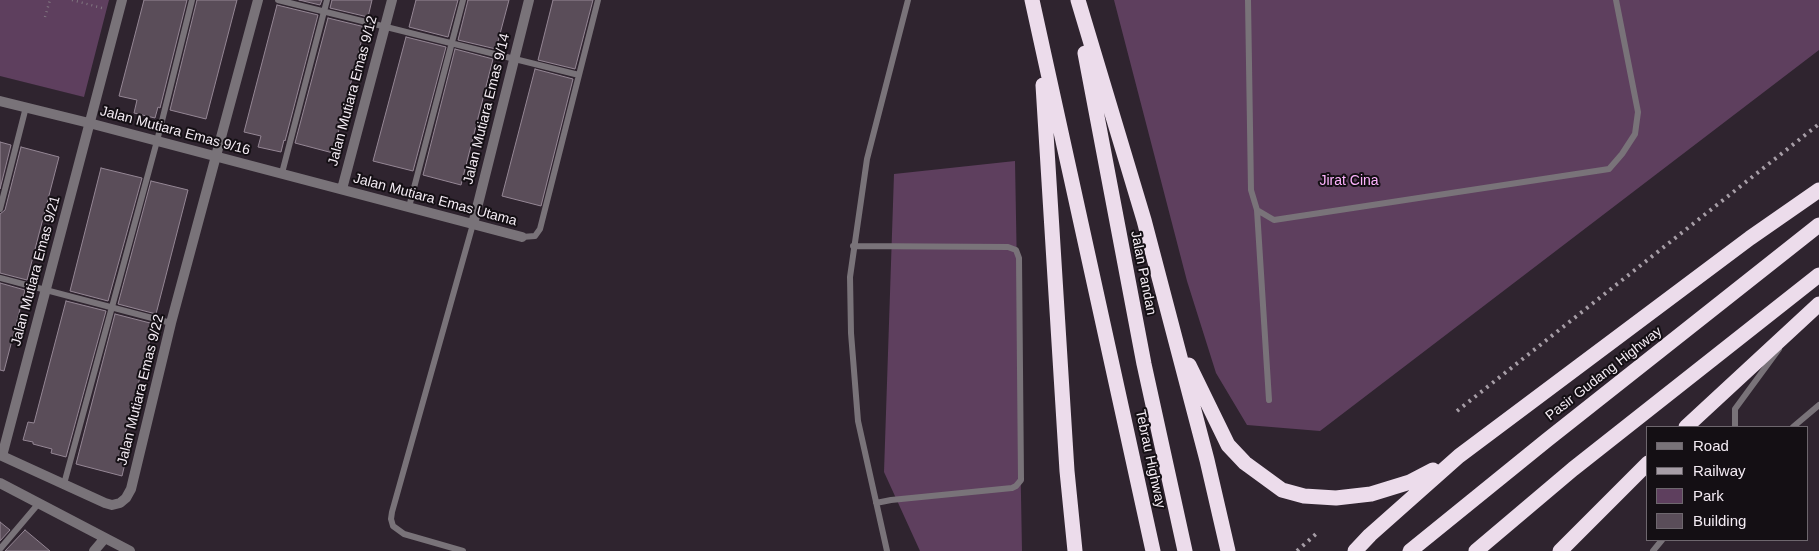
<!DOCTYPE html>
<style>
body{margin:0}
#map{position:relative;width:1819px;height:551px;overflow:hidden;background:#2f242f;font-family:Arial,sans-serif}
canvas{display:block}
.legend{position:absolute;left:1646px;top:426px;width:162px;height:115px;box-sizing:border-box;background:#140f14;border:1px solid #6e676e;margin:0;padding:6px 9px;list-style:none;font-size:15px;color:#f4ecf4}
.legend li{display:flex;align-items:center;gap:10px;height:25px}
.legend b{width:25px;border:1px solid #6e676e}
</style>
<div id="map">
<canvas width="1819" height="551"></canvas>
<ul class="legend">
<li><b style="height:6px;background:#797379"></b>Road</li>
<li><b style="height:6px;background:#a79ea7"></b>Railway</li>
<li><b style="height:14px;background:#5e3f5e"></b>Park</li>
<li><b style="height:14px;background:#5a4d59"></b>Building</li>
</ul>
</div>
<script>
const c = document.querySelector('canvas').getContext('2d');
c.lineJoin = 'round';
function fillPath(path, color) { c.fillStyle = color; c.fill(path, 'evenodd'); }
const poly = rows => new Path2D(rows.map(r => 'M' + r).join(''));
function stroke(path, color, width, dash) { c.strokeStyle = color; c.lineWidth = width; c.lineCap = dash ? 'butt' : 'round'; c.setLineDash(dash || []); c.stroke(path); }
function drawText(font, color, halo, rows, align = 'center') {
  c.font = font + ' Arial,sans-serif'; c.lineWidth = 4; c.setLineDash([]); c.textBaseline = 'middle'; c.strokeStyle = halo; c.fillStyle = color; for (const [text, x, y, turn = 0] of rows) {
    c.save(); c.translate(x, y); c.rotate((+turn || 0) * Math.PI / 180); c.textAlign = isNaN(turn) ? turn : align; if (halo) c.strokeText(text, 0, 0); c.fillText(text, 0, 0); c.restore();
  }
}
fillPath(poly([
 [0,0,109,0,84,97,0,76],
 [1114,0,1819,0,1819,50,1320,431,1247,425,1216,373,1187,281],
 [1015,161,1022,551,920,551,884,472,894,174]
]), '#5e3f5e');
const building = poly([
 [144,0,187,0,160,108,158,107,155,118,134,113,137,100,119,96,144,0],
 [197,0,237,0,206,119,170,110,197,0],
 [299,0,322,0,320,5,299,0],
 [332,0,372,0,368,17,330,8,332,0],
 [416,0,458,0,448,37,409,27,416,0],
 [468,0,509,0,496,49,458,40,468,0],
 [553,0,593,0,575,69,538,60,553,0],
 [277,5,318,15,285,141,284,140,281,152,258,147,261,136,244,132,277,5],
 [328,18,365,27,333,153,295,143,328,18],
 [406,37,446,47,413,171,373,161,406,37],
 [455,49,493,59,461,185,423,175,455,49],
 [535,69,573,79,541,206,502,196,535,69],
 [0,142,11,145,0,189,0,142],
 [21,147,59,157,27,280,0,273,0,214,5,210,21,147],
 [101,168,142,178,108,301,70,291,101,168],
 [151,181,188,190,156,314,118,304,151,181],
 [0,283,25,290,4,371,0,370,0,283],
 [66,301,106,311,66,457,51,453,52,449,33,444,33,442,23,440,28,422,34,423,66,301],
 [115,314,154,324,119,457,126,459,122,476,76,464,115,314],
 [0,522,10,530,0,541,0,522],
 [25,530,50,551,5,551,25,530]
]);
fillPath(building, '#5a4d59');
stroke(building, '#958795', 1);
stroke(poly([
 [72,0,102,8],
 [45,17,50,0]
]), '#817781', 2.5, [1, 4]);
stroke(poly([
 [278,0,579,75],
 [1248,0,1251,190,1257,210,1274,220,1609,169,1622,154,1635,134,1638,112,1616,0],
 [282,173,327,0],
 [409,207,463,0],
 [0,209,26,107],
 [1257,210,1269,400],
 [522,237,535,236,540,229,598,0],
 [853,246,1008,247,1016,250,1019,258,1021,480,1016,486,1012,488,891,500,876,503],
 [0,278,171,323],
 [1735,427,1735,409,1779,349],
 [1793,427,1819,405],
 [64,484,157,141,192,0],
 [0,549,39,503],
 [463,551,404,534,393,526,391,519,392,512,473,224],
 [887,551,858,421,851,333,850,277,867,159,908,0],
 [1653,551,1662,540]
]), '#797379', 6);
stroke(poly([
 [0,101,89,123,522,237],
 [342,189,392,0],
 [473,224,529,0],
 [0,455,105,503,112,505,120,503,126,498,131,489,171,323,258,0],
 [2,456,122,0],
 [0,483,130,551],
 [94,551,105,538]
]), '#797379', 10);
stroke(poly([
 [1032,0,1153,551],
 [1078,0,1144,220,1207,460,1228,551],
 [1085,53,1144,364,1185,551],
 [1043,85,1067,471,1075,551],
 [1189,365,1228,445,1245,463,1282,490,1304,496,1336,498,1371,494,1410,482,1433,470],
 [1686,427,1819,304],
 [1355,551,1370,535,1459,456,1750,238,1819,190],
 [1410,551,1547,440,1819,225],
 [1476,551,1573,469,1819,275],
 [1560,551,1648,463]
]), '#ecdceb', 15);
stroke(poly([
 [1457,411,1819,124],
 [1297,551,1316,534]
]), '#a79ea7', 4, [2.5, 5]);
drawText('14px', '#f4ecf4', '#140f14', [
 ["Jalan Mutiara Emas 9/12",353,91,-75],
 ["Jalan Mutiara Emas 9/14",487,109,-76],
 ["Jalan Mutiara Emas 9/16",175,131,15],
 ["Jalan Mutiara Emas Utama",435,200,15],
 ["Jalan Mutiara Emas 9/21",36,271,-75],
 ["Jalan Pandan",1143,273,79],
 ["Pasir Gudang Highway",1604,374,-38],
 ["Jalan Mutiara Emas 9/22",141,390,-76],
 ["Tebrau Highway",1150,459,78]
]);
drawText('14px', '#ffb4ff', '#140f14', [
 ["Jirat Cina",1349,181]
]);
</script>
